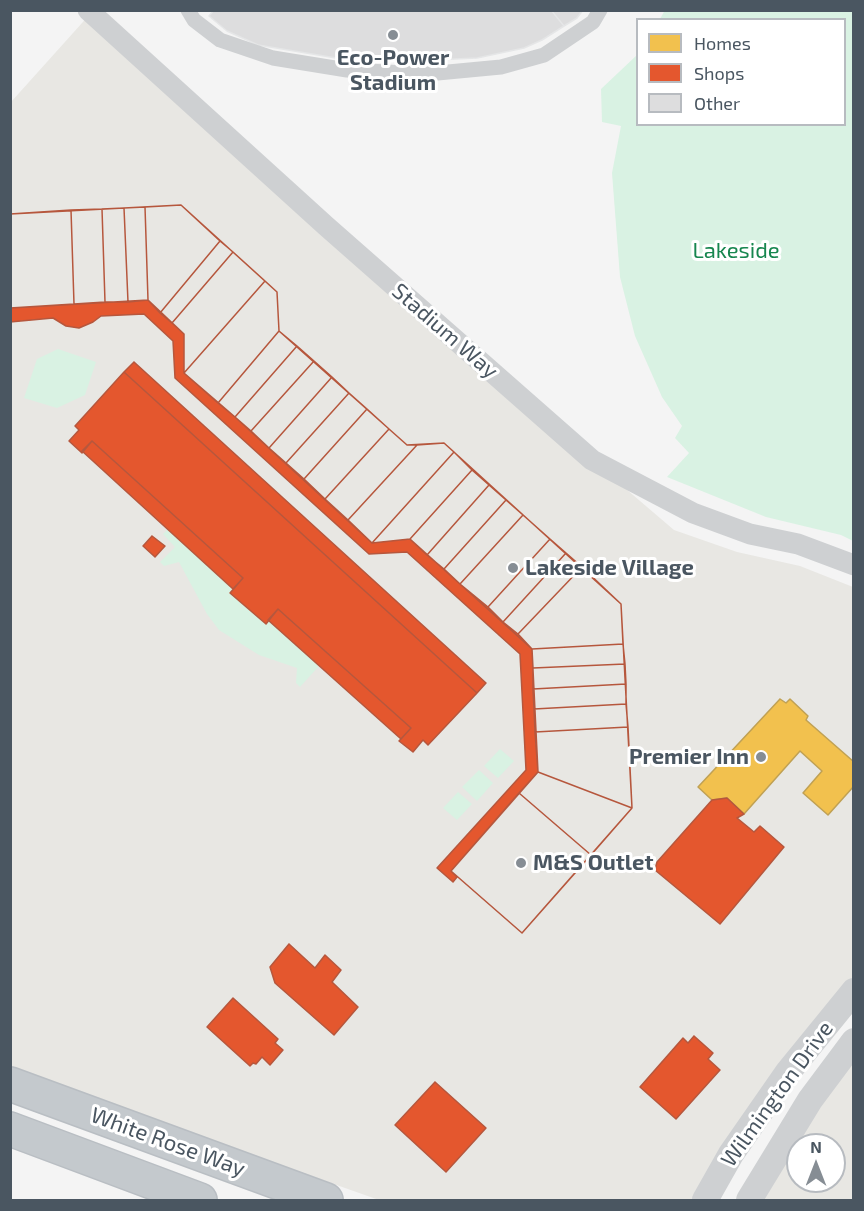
<!DOCTYPE html>
<style>
body{margin:0}
#map{position:relative;width:864px;height:1211px;overflow:hidden;background:#f4f4f4;font-family:"Exo 2",sans-serif}
canvas{display:block}
.frame{position:absolute;inset:0;border:12px solid #4a5661;pointer-events:none}
.legend{position:absolute;left:636px;top:18px;width:210px;height:108px;box-sizing:border-box;background:#fff;border:2px solid #b7bbc0;margin:0;padding:8px 10px;list-style:none;font-size:18px;color:#4a5661}
.legend li{display:flex;align-items:center;gap:12px;height:30px}
.legend b{width:30px;border:2px solid #b7bbc0}
.north{position:absolute;left:786px;top:1133px;width:60px;height:60px;box-sizing:border-box;background:#fff;border:2px solid #b7bbc0;border-radius:50%;rotate:0deg;font-size:16px;font-weight:700;line-height:24px;text-align:center;color:#4a5661}
.north::after{content:'';display:block;margin:auto;width:21px;height:27px;background:#868d94;clip-path:polygon(50% 0,100% 100%,50% 72%,0 100%)}
</style>
<div id="map">
<canvas width="864" height="1211"></canvas>
<div class="frame"></div>
<ul class="legend">
<li><b style="height:16px;background:#f2c14e"></b>Homes</li>
<li><b style="height:16px;background:#e4572e"></b>Shops</li>
<li><b style="height:16px;background:#ddddde"></b>Other</li>
</ul>
<div class="north">N</div>
</div>
<script>
const c = document.querySelector('canvas').getContext('2d');
c.lineJoin = 'round';
function fillPath(path, color) { c.fillStyle = color; c.fill(path, 'evenodd'); }
const poly = rows => new Path2D(rows.map(r => 'M' + r).join(''));
function stroke(path, color, width, dash) { c.strokeStyle = color; c.lineWidth = width; c.lineCap = dash ? 'butt' : 'round'; c.setLineDash(dash || []); c.stroke(path); }
function drawText(font, color, halo, rows, align = 'center') {
  c.font = font + ' "Exo 2",sans-serif'; c.lineWidth = 6; c.setLineDash([]); c.textBaseline = 'middle'; c.strokeStyle = halo; c.fillStyle = color; for (const [text, x, y, turn = 0] of rows) {
    c.save(); c.translate(x, y); c.rotate((+turn || 0) * Math.PI / 180); c.textAlign = isNaN(turn) ? turn : align; if (halo) c.strokeText(text, 0, 0); c.fillText(text, 0, 0); c.restore();
  }
}
fillPath(poly([
 [91,13,592,460,674,530,737,552,800,566,853,587,853,991,705,1200,379,1200,11,1070,11,102],
 [853,1041,853,1200,749,1200],
 [798,1145,834,1145,834,1181,798,1181]
]), '#e8e7e3');
fillPath(poly([
 [665,10,853,11,853,541,841,535,766,517,667,477,689,453,675,438,682,426,662,397,635,336,620,277,612,173,621,126,602,122,601,89,637,55,638,124,844,124,844,20,660,19],
 [58,349,96,362,85,395,57,408,24,398,37,359],
 [168,529,233,589,231,592,268,620,319,666,300,687,296,683,297,668,259,655,219,630,207,614,179,562,164,566,160,562,175,547,163,534],
 [500,749,514,761,498,778,484,766],
 [479,770,493,783,477,801,462,787],
 [458,792,472,804,457,820,443,808]
]), '#d9f2e3');
const homes = poly([
 [780,699,786,703,790,699,808,716,806,720,854,762,854,786,828,815,803,793,822,771,800,751,744,814,727,798,712,800,698,787,780,699]
]);
fillPath(homes, '#f2c14e');
stroke(homes, '#c0a154', 1.5);
const shops = poly([
 [181,205,277,292,279,331,407,445,444,443,621,604,632,808,522,933,451,871,538,772,532,649,410,539,372,543,235,417,184,373,184,334,148,300,10,308,10,214,181,205],
 [181,205,220,241,160,313,148,300,145,207,181,205],
 [145,207,148,300,128,302,124,208,145,207],
 [124,208,128,302,105,302,102,209,124,208],
 [102,209,105,302,74,304,71,210,102,209],
 [71,210,74,304,10,308,10,214,71,210],
 [220,241,233,252,172,323,160,313,220,241],
 [233,252,265,281,184,373,184,334,172,323,233,252],
 [265,281,277,292,279,331,218,403,184,373,265,281],
 [148,300,184,334,184,373,235,417,372,543,410,539,532,649,538,772,451,871,457,877,453,882,437,868,526,770,520,654,407,552,369,554,175,378,173,341,144,314,101,316,93,322,79,328,66,326,53,318,10,322,10,308,148,300],
 [279,331,297,346,235,417,218,403,279,331],
 [297,346,314,361,251,431,235,417,297,346],
 [314,361,332,377,269,448,251,431,314,361],
 [134,362,486,683,477,693,124,372,134,362],
 [124,372,477,693,428,745,423,740,413,752,399,741,411,728,278,609,266,624,230,593,243,578,92,441,82,453,69,441,79,430,75,426,124,372],
 [332,377,349,393,286,463,269,448,332,377],
 [349,393,367,409,304,479,286,463,349,393],
 [367,409,389,429,325,499,304,479,367,409],
 [389,429,407,445,417,445,348,520,325,499,389,429],
 [92,441,243,578,233,589,82,451,92,441],
 [444,443,454,452,372,543,348,520,417,445,444,443],
 [454,452,472,470,410,539,372,543,454,452],
 [472,470,489,485,427,555,410,539,472,470],
 [489,485,506,500,444,569,427,555,489,485],
 [506,500,523,515,460,584,444,569,506,500],
 [523,515,550,539,488,607,460,584,523,515],
 [152,536,165,546,155,557,143,546,152,536],
 [550,539,566,553,503,622,488,607,550,539],
 [566,553,582,567,518,634,503,622,566,553],
 [582,567,621,604,623,644,532,649,518,634,582,567],
 [278,609,411,728,401,739,268,620,278,609],
 [623,644,625,664,533,668,532,649,623,644],
 [625,664,626,684,533,689,533,668,625,664],
 [626,684,626,704,534,709,533,689,626,684],
 [626,704,628,727,535,732,534,709,626,704],
 [628,727,632,808,538,772,535,732,628,727],
 [538,772,632,808,591,855,519,793,538,772],
 [519,793,591,855,522,933,451,871,519,793],
 [727,798,744,814,737,818,754,832,760,826,784,847,720,924,655,870,657,862,712,800,727,798],
 [289,944,315,968,325,955,341,970,332,982,358,1007,334,1035,275,983,270,967,289,944],
 [233,998,278,1039,275,1043,283,1050,270,1065,262,1057,256,1064,253,1063,250,1066,207,1027,233,998],
 [694,1036,713,1053,708,1059,720,1070,676,1119,640,1087,683,1038,688,1043,694,1036],
 [435,1082,486,1128,446,1172,395,1125,435,1082]
]);
fillPath(shops, '#e4572e');
stroke(shops, '#b6573d', 1.5);
const building = poly([
 [214,10,551,10,564,26,542,40,524,48,477,58,411,61,336,58,258,45,227,31,209,16,214,10],
 [551,10,583,10,577,18,564,26,551,10]
]);
fillPath(building, '#ddddde');
stroke(building, '#e5e6e7', 1.5);
const trunk = poly([
 [10,1084,326,1200],
 [10,1129,200,1200]
]);
stroke(trunk, '#b9bec3', 36);
stroke(poly([
 [188,10,194,20,220,40,273,58,347,70,427,74,501,67,544,55,593,22,600,10]
]), '#ced0d2', 15);
stroke(poly([
 [88,10,326,226,592,460,693,513,750,534,798,544,854,565]
]), '#ced0d2', 21);
stroke(poly([
 [705,1200,731,1154,788,1072,854,991],
 [749,1200,810,1100,854,1041]
]), '#ced0d2', 26);
stroke(trunk, '#c4c9cd', 33);
for (const [x, y, r, color] of [
 [393,35,6,"#868d94"],
 [513,568,6,"#868d94"],
 [761,757,6,"#868d94"],
 [521,863,6,"#868d94"]
]) { const dot = new Path2D(); dot.arc(x, y, r, 0, 2 * Math.PI); c.fillStyle = color; c.fill(dot); stroke(dot, '#fff', 2); }
drawText('bold 22px', '#4a5661', '#fff', [
 ["Eco-Power",393,58,"center"],
 ["Stadium",393,83,"center"],
 ["Lakeside Village",525,568],
 ["Premier Inn",749,757,"right"],
 ["M&S Outlet",533,863]
], 'left');
drawText('22px', '#17864f', '#fff', [
 ["Lakeside",736,251]
]);
drawText('22px', '#4a5661', '#fff', [
 ["Stadium Way",445,331,41],
 ["Wilmington Drive",777,1094,-54],
 ["White Rose Way",168,1142,20]
]);
</script>
